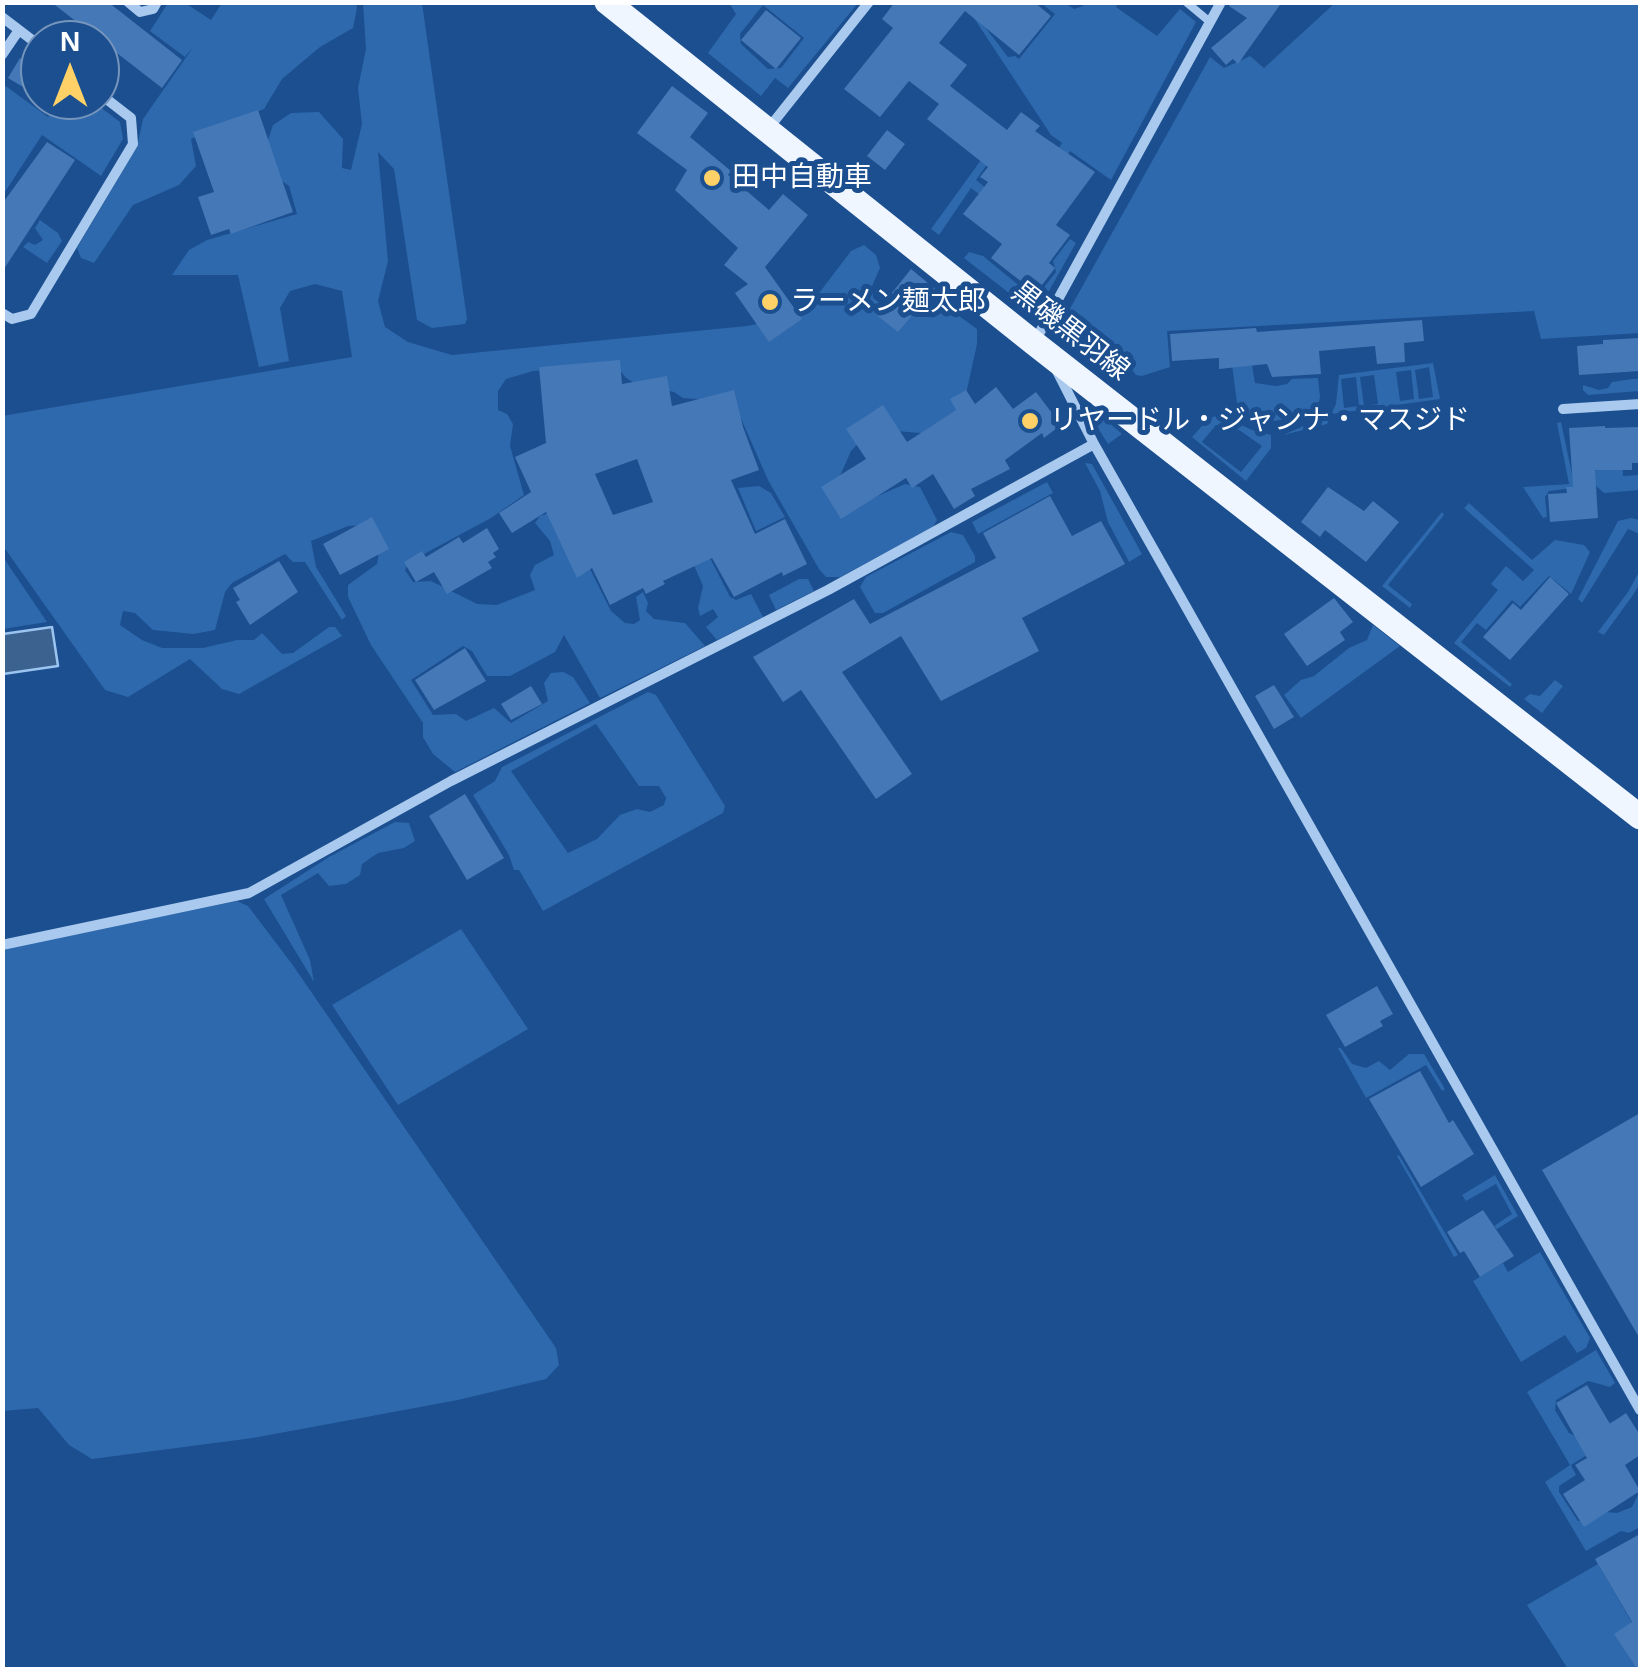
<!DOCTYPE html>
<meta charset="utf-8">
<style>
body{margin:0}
#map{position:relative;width:1643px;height:1672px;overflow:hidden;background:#1b4f8f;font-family:Arial,sans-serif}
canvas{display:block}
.frame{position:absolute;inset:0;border:5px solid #fff;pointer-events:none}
.north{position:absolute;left:20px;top:20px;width:100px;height:100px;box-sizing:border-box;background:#1b4f8f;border:2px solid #7695bc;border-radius:50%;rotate:0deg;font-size:28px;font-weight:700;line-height:40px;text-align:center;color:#fff}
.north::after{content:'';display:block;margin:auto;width:35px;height:45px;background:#ffd166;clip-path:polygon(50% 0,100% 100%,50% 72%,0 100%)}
</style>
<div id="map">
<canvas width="1643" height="1672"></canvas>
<div class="frame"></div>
<div class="north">N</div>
</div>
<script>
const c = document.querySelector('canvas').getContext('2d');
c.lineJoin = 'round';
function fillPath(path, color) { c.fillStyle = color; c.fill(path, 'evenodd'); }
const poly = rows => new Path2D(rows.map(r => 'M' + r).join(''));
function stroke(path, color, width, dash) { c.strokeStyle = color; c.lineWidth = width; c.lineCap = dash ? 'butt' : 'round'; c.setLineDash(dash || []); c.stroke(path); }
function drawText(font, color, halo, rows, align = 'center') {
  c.font = font + ' Arial,"Noto Sans JP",sans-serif'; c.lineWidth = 10; c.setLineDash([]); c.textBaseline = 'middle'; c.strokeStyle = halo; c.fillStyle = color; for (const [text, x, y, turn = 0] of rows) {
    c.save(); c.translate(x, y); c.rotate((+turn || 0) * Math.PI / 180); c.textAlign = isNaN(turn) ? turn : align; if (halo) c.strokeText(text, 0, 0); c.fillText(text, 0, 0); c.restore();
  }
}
fillPath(poly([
 [168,3,185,3,211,20,222,3,356,3,357,8,353,28,320,47,282,79,264,109,191,139,196,166,179,185,133,205,94,263,81,258,77,248,137,147,143,119,194,46,185,57,150,31],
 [363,3,422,3,467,319,465,324,432,328,417,320,394,169,378,152,388,261,378,301,385,327,408,342,452,355,747,326,778,320,813,301,851,251,864,245,876,255,880,268,872,286,873,298,902,320,941,303,977,329,977,344,965,399,944,435,872,429,851,451,836,485,850,508,905,484,920,487,937,520,933,527,840,577,826,577,819,569,768,480,739,414,717,401,683,398,674,392,636,384,626,378,615,364,533,371,506,379,498,391,498,410,507,414,513,424,510,446,524,495,491,518,409,562,405,570,413,582,431,581,477,604,497,605,535,590,530,575,535,565,554,555,550,541,535,523,540,516,560,509,611,611,625,623,634,624,640,620,636,597,643,592,648,603,646,611,654,619,685,623,705,646,600,698,564,635,555,652,510,676,487,676,472,651,463,646,411,680,433,715,456,714,466,721,494,708,511,723,548,701,544,683,551,673,563,672,573,677,590,703,455,772,433,754,423,737,423,723,371,645,348,597,348,585,377,564,380,546,369,525,348,526,311,541,316,567,346,616,342,620,305,562,293,562,285,554,232,583,225,592,215,630,193,634,153,630,135,613,123,611,120,625,142,640,162,648,203,648,237,640,254,640,262,633,282,654,293,653,329,627,335,627,342,636,239,694,222,689,190,659,128,697,105,690,3,546,2,416,352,357,342,291,315,284,290,291,280,308,289,361,259,367,238,275,172,275,189,250,207,240,297,214,289,186,275,176,265,149,273,125,291,113,319,112,343,139,342,168,351,170,362,124,358,88,366,49],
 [729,3,858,3,788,88,775,78,761,96,708,53,736,14],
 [763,5,804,38,781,68,768,69,741,44,740,34],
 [1041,3,1065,3,1074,9,1083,6,1084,3,1118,3,1116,7,1157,36,1180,9,1196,22,1111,180,1070,151,1043,197,1034,190,1062,143,1051,135,970,12,975,14,1008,57,1015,56,1019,59,1055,14],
 [1335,3,1640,3,1640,333,1541,339,1534,311,1167,331,1170,367,1142,376,1136,375,1117,350,1103,351,1087,337,1069,341,1057,332,1210,57,1224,68,1250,56,1264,68],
 [3,84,48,117,59,100,91,100,120,122,123,139,101,176,42,135,3,195],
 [989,149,995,153,976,180,1010,207,1005,214,971,188,939,235,931,229],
 [40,220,58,233,62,241,47,263,23,247,28,242,35,245,43,240,35,228],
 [1070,239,1076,243,1036,314,964,258,969,252,983,256,1032,296,1037,296,1056,272,1053,261],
 [1231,358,1251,359,1255,383,1276,386,1287,384,1292,379,1318,378,1320,397,1318,407,1305,416,1255,424,1238,410],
 [1433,363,1440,399,1332,414,1327,424,1283,435,1331,414,1336,404,1339,375],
 [1429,367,1433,397,1419,399,1415,370],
 [1411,370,1414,399,1400,401,1396,372],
 [1374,375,1378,404,1364,406,1360,377],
 [1356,377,1359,406,1344,408,1341,379],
 [1632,379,1640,379,1640,391,1588,395,1583,390,1583,385,1599,390,1608,388,1612,382],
 [1220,415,1252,430,1271,435,1271,448,1246,481,1192,437,1209,418],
 [1216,425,1239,430,1262,446,1241,472,1202,442],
 [1102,417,1122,434,1108,444,1096,425],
 [1561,422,1573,479,1585,471,1612,469,1622,453,1623,476,1640,475,1640,490,1604,493,1595,485,1549,491,1545,497,1547,517,1543,518,1523,487,1569,484,1557,423],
 [1085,463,1092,464,1142,554,1129,562,1108,522,1100,491],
 [1047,482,1053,493,978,534,972,522],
 [759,486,771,493,785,517,756,531,738,488],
 [1469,503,1532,560,1555,540,1584,545,1590,552,1571,594,1549,576,1520,607,1512,600,1486,630,1477,623,1461,642,1512,684,1510,687,1454,643,1498,590,1491,584,1506,566,1523,581,1534,570,1464,508],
 [1442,512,1444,515,1388,585,1412,604,1410,608,1382,586],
 [1631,518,1640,520,1640,534,1628,529,1582,603,1578,599,1618,521],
 [679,531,710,558,730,597,736,600,751,594,763,617,717,640,706,627,718,617,713,609,700,616,698,608,703,586],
 [951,532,963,535,975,556,975,562,883,613,875,613,860,587,866,577],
 [2,557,3,557,47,622,3,629],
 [1640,570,1640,583,1633,595,1604,635,1598,632,1628,592],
 [799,579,808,579,814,591,776,610,769,595],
 [1373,625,1400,646,1301,718,1284,695,1301,680,1314,676,1349,648,1367,640],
 [1555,680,1563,686,1542,713,1524,699,1530,694,1540,696],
 [648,692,656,695,725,806,723,813,543,911,519,870,514,870,509,855,473,795,495,781,502,767],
 [596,724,639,786,659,786,666,798,664,805,650,812,637,809,620,815,597,839,568,853,511,771],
 [395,822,409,823,415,841,404,848,378,853,362,864,360,875,346,884,329,886,318,873,281,895,310,960,314,982,264,899,329,857],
 [237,901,248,906,292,964,556,1348,559,1365,546,1379,458,1400,253,1438,92,1459,69,1445,38,1408,3,1411,3,949],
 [461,929,528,1029,398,1105,332,1005],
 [1338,1048,1341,1048,1352,1064,1366,1068,1379,1061,1390,1070,1409,1054,1424,1054,1445,1089,1442,1091,1426,1065,1366,1098],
 [1399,1155,1458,1255,1454,1257,1397,1156],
 [1495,1175,1518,1216,1497,1229,1494,1226,1512,1214,1496,1184,1466,1201,1462,1195],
 [1540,1252,1590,1338,1586,1348,1577,1353,1565,1335,1521,1362,1473,1281,1503,1263,1508,1272],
 [1596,1350,1615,1383,1610,1387,1588,1381,1556,1400,1555,1410,1569,1433,1580,1438,1619,1418,1628,1429,1571,1465,1576,1475,1559,1486,1559,1492,1578,1521,1592,1520,1606,1512,1617,1513,1632,1507,1640,1491,1640,1527,1629,1533,1621,1531,1586,1551,1545,1482,1570,1465,1527,1392],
 [1598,1564,1640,1637,1640,1669,1568,1669,1527,1605]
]), '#2e69ad');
const water = poly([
 [52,627,58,666,3,674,3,634,52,627]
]);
fillPath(water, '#3c6290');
stroke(water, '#9cc4f0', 2.5);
fillPath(poly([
 [51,2,108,2,182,60,162,88],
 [895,2,1034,2,1051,16,1019,55,965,11,939,43,967,65,950,86,1007,130,1021,112,1040,126,1035,131,1095,172,1056,225,1070,235,1049,263,1055,268,1036,293,991,258,1002,244,963,214,988,182,980,177,988,167,927,119,939,104,909,81,880,117,844,89,893,28,882,19],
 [1230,2,1282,2,1238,64,1233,59,1226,65,1211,48,1247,18,1229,6],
 [766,10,801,38,776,69,741,40],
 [20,58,40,69,40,97,8,78],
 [672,86,708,113,690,137,731,171,728,175,769,210,783,194,808,215,765,267,802,319,769,342,735,293,748,284,724,265,738,248,675,190,687,170,637,133],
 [258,110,293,212,231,234,229,229,211,235,198,197,214,192,193,132],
 [887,130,905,144,885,170,867,156],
 [47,142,75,160,2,272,2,204],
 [911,269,940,293,920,318,914,313,898,332,875,314],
 [1422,320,1424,341,1404,343,1405,362,1377,364,1375,346,1319,351,1321,374,1272,377,1267,364,1219,369,1219,358,1172,361,1170,334,1256,328,1257,332],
 [1640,338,1640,371,1579,375,1577,346,1603,344,1603,340],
 [620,360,622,384,667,376,672,406,734,390,743,427,759,470,731,480,755,534,785,519,807,564,783,576,782,572,734,597,712,558,663,581,665,584,646,594,643,588,610,605,592,568,577,578,546,512,512,533,499,513,531,492,515,457,546,443,539,367],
 [637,459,653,502,613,515,595,474],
 [996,387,1013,409,1036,392,1061,425,1044,438,1042,433,1005,460,1010,469,971,489,975,496,954,509,933,474,912,488,906,478,841,519,821,487,866,459,846,429,883,405,907,442,956,410,950,399,966,390,975,404],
 [1605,426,1605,428,1640,427,1640,463,1632,463,1632,470,1595,470,1598,518,1550,522,1548,494,1567,493,1566,487,1573,487,1569,428],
 [1328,487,1364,511,1373,501,1399,522,1366,562,1325,530,1320,537,1301,522],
 [1050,496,1072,536,1101,521,1125,564,1022,618,1039,651,941,701,901,636,842,672,912,774,876,799,801,690,783,702,753,657,854,599,870,624,996,558,983,533],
 [372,517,389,549,340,575,323,544],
 [487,528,499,549,493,553,496,557,488,562,492,568,447,594,434,572,416,582,404,562,422,551,426,557,459,537,463,543],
 [279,561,298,592,250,625,236,602,240,600,233,588],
 [1550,577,1569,594,1510,660,1483,637,1513,603,1521,610],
 [1334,598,1353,622,1340,632,1345,640,1307,666,1284,634],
 [465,648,486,681,434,710,415,680],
 [1274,685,1294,717,1274,729,1255,696],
 [531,686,542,704,511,720,501,704],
 [465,794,504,858,467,880,429,816],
 [1377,986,1393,1014,1380,1021,1383,1026,1345,1047,1326,1015],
 [1420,1071,1449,1123,1453,1120,1474,1154,1421,1187,1369,1099],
 [1640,1113,1640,1339,1542,1170],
 [1483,1210,1514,1256,1480,1277,1464,1251,1460,1253,1447,1232],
 [1587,1385,1610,1424,1626,1413,1640,1435,1640,1455,1625,1465,1640,1491,1584,1527,1563,1494,1585,1480,1575,1465,1587,1458,1556,1403],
 [1640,1534,1640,1670,1638,1670,1614,1634,1632,1622,1595,1559]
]), '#4478b7');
stroke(poly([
 [1186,2,1210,22]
]), '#a9c9ee', 8);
stroke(poly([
 [128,2,140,12,153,9,157,2],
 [2,17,40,46],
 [2,55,19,30],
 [768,129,869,2],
 [2,313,12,319,31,314,133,144,131,118,100,94],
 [1034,343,1221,2],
 [1056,369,1094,444,1640,1410],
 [1563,409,1640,404],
 [2,945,249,893,451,781,828,590,1094,444]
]), '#a9c9ee', 10);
stroke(poly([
 [607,2,1034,343,1640,817]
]), '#f0f6ff', 25);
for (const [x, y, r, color] of [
 [712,178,10,"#ffd166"],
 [770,302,10,"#ffd166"],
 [1030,421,10,"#ffd166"]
]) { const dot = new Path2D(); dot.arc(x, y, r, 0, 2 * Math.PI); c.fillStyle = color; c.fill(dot); stroke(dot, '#1b4f8f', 4); }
drawText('28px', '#fff', '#1b4f8f', [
 ["田中自動車",732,178],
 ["ラーメン麺太郎",790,302],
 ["リヤードル・ジャンナ・マスジド",1050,421]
], 'left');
drawText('28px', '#fff', '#1b4f8f', [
 ["黒磯黒羽線",1070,332,38]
]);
</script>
